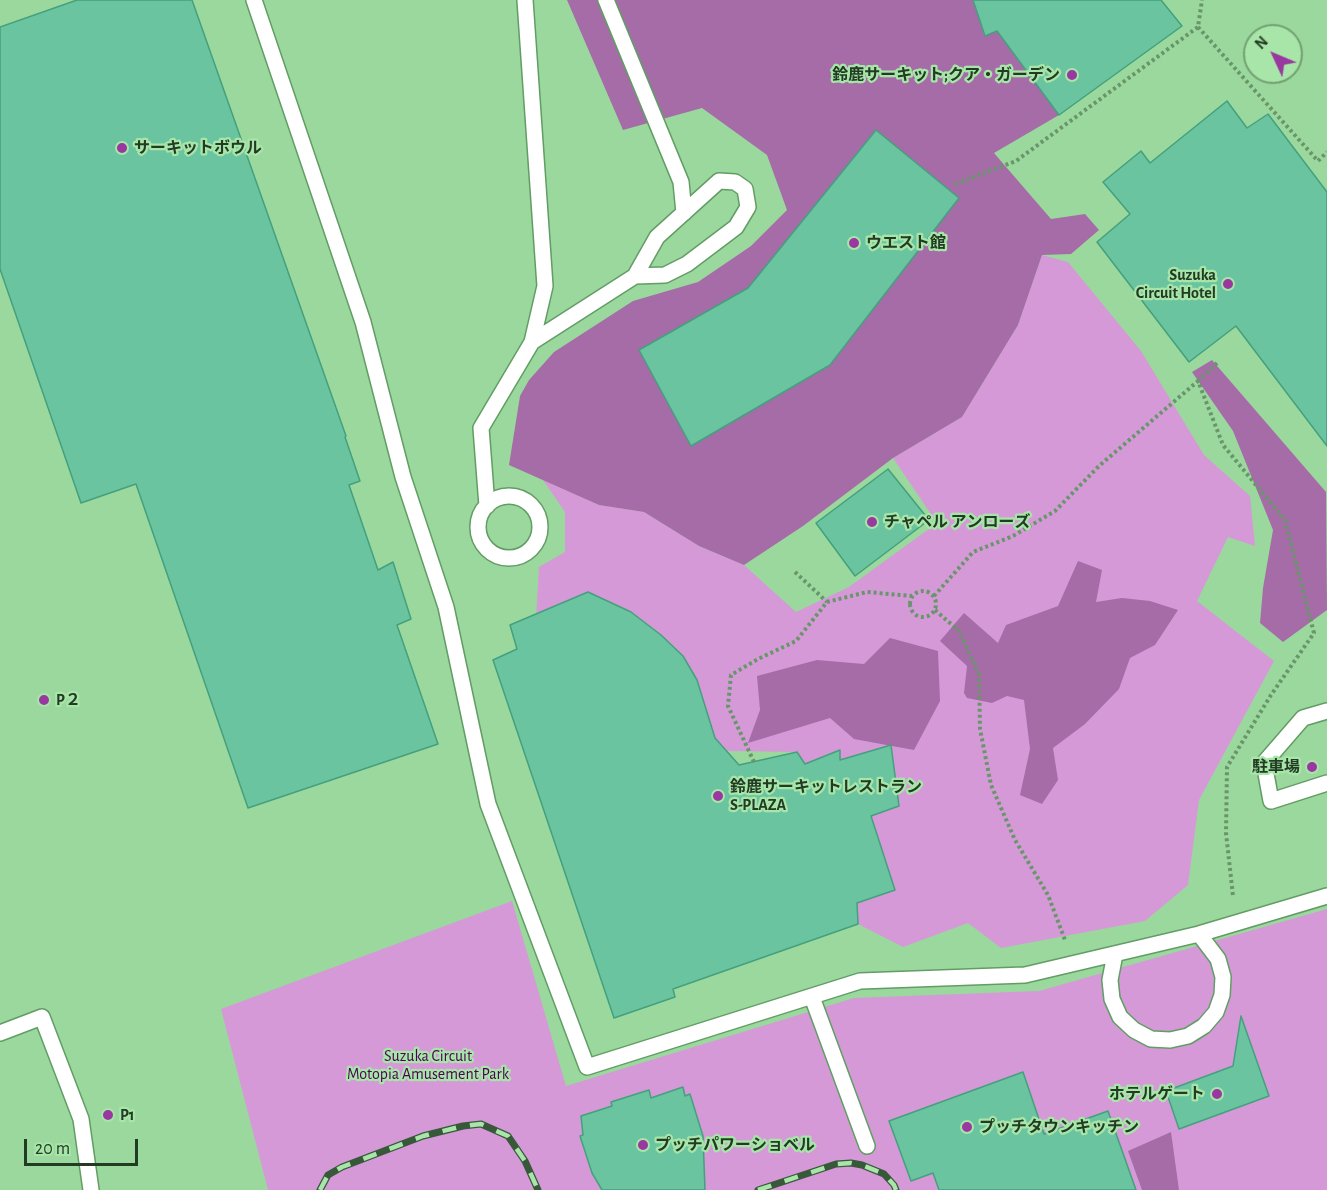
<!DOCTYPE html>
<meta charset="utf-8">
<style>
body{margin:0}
#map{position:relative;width:1327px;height:1190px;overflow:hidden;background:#9bd89d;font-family:"Alegreya Sans",sans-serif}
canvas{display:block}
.north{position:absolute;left:1243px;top:24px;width:60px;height:60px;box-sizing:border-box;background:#a7e5a9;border:2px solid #72a173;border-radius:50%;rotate:314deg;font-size:16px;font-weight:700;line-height:24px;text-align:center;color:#223b23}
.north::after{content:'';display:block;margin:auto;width:21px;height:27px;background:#99389f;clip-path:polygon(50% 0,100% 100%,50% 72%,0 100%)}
.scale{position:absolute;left:24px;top:1139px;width:114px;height:27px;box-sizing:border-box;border:3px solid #223b23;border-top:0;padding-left:8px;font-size:18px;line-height:21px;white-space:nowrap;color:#223b23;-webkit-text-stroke:4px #a7e5a9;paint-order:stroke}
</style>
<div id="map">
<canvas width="1327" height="1190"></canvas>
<div class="north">N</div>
<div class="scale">20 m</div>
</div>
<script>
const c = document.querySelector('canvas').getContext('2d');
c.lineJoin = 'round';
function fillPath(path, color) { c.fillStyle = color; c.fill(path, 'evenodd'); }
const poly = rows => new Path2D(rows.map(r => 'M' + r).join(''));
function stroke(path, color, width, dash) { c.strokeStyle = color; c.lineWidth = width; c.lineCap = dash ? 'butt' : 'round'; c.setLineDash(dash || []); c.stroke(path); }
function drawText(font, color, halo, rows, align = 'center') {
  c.font = font + ' "Alegreya Sans","Noto Sans JP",sans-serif'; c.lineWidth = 4.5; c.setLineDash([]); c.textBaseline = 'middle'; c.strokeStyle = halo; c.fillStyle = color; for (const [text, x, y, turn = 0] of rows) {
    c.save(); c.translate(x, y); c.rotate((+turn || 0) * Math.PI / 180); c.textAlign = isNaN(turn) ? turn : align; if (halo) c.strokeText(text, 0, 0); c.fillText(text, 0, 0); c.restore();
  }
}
fillPath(poly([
 [1042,255,1068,262,1141,351,1204,455,1250,496,1255,546,1228,537,1197,601,1274,661,1199,800,1188,885,1145,921,1001,948,968,923,903,947,858,924,857,903,895,890,871,816,899,806,891,745,840,760,840,751,805,764,797,752,727,751,715,738,697,680,683,656,661,635,631,612,588,592,579,596,567,625,535,635,539,567,565,552,565,512,543,480,599,505,644,512,699,546,744,565,796,612,849,587,937,523,893,458,962,417,1018,325],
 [512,901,566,1086,854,998,1039,991,1327,909,1327,1190,268,1190,221,1009]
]), '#d599d7');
fillPath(poly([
 [567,0,974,0,1059,115,994,153,1051,219,1085,214,1099,230,1071,254,1042,255,1018,325,962,417,893,458,803,526,744,565,699,546,644,512,599,505,509,465,520,396,529,380,554,352,633,301,698,282,751,246,787,210,767,155,702,108,623,130],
 [1212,360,1326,492,1327,610,1283,642,1260,623,1263,588,1273,530,1233,431,1192,372],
 [1078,561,1102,570,1096,602,1122,598,1150,601,1178,610,1155,645,1130,658,1119,689,1085,724,1053,748,1058,780,1042,804,1020,795,1030,749,1024,700,1007,696,992,703,967,698,964,693,967,666,940,641,964,613,998,643,1006,625,1058,606],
 [890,638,938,651,940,701,914,750,854,739,830,718,748,743,760,710,757,676,817,660,864,664],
 [1171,1132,1179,1190,1142,1190,1128,1151]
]), '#a56ca8');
const building = poly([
 [77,0,192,0,346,436,345,437,360,481,349,485,378,570,393,562,411,619,397,625,438,744,248,808,136,484,81,503,0,269,0,27,77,0],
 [973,0,1161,0,1182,26,1059,115,997,31,985,36,973,0],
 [1227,101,1247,128,1268,114,1327,192,1327,446,1236,326,1189,362,1097,242,1130,214,1103,182,1141,151,1150,163,1227,101],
 [876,130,959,198,830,365,691,446,639,350,748,288,876,130],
 [888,469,929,520,855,576,816,523,888,469],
 [588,592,631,612,661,635,683,656,697,680,715,738,739,765,797,752,805,764,840,750,840,760,891,745,899,806,871,816,895,890,857,903,858,924,673,989,675,997,614,1018,493,660,517,649,510,625,588,592],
 [1241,1016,1269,1096,1179,1129,1166,1091,1233,1066,1241,1016],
 [1023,1072,1044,1134,1108,1111,1136,1190,939,1190,933,1173,911,1181,889,1121,1023,1072],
 [683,1087,685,1096,690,1094,703,1136,705,1190,602,1190,592,1173,580,1136,583,1135,581,1116,612,1106,611,1102,649,1090,651,1098,683,1087]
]);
fillPath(building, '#6ac49f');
stroke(building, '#44a07d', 1.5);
const service = poly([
 [254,0,363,322,403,477,446,607,488,804,587,1067,860,981,1025,975,1199,934,1327,896],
 [606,0,681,182,684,213],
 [532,342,635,276,665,275,687,264,736,227,748,207,745,189,735,182,719,181,657,237,635,276],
 '478 527a31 31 0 1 1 62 0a31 31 0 1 1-62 0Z',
 [487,506,481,428,532,342,545,286,525,0],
 [1327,711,1303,718,1264,763,1271,801,1327,783],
 [1115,954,1110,980,1112,999,1120,1017,1134,1030,1151,1039,1170,1040,1188,1036,1204,1026,1216,1012,1222,995,1223,977,1218,959,1199,934],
 [812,997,867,1146],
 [0,1033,42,1017,81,1119,91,1190]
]);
stroke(service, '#629d65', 18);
stroke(poly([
 [1198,27,1318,161,1327,152],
 [955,184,1016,161,1198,27,1202,0],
 [1217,363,1198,381,1223,445,1285,520,1314,633,1271,695,1227,767,1226,833,1233,896],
 [795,572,827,602],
 '910 604a13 13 0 1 1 26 0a13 13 0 1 1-26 0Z',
 [934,596,973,552,1013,536,1055,511,1099,466,1198,381],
 [935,610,959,631,979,674,980,729,991,785,1015,840,1048,895,1065,940],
 [754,762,728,706,731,675,758,659,796,641,827,602,867,592,912,596]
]), '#68966a', 4, [3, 3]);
stroke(service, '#fff', 15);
const rail = poly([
 [320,1190,328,1175,342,1167,423,1136,463,1126,481,1124,508,1136,525,1161,538,1190],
 [758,1190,836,1164,851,1163,862,1165,884,1174,894,1185,896,1190]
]);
stroke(rail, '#38583a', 7);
stroke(rail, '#a7e5a9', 4.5, [14]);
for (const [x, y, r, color] of [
 [1072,75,6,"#99389f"],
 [122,148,6,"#99389f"],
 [854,243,6,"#99389f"],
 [1228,284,6,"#99389f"],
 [872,522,6,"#99389f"],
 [44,700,6,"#99389f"],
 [1312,767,6,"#99389f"],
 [718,796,6,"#99389f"],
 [1217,1094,6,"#99389f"],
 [108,1115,6,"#99389f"],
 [967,1127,6,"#99389f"],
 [643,1145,6,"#99389f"]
]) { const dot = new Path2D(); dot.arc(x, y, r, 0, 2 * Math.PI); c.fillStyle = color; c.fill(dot); stroke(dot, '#a7e5a9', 2); }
drawText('bold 16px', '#223b23', '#a7e5a9', [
 ["鈴鹿サーキット;クア・ガーデン",1060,75,"right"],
 ["サーキットボウル",134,148],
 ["ウエスト館",866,243],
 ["Suzuka",1216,275,"right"],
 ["Circuit Hotel",1216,293,"right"],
 ["チャペル アンローズ",884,522],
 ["P２",56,700],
 ["駐車場",1300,767,"right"],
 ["鈴鹿サーキットレストラン",730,787],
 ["S-PLAZA",730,805],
 ["ホテルゲート",1205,1094,"right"],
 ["P1",120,1115],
 ["プッチタウンキッチン",979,1127],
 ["プッチパワーショベル",655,1145]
], 'left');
drawText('16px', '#4e0053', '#a7e5a9', [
 ["Suzuka Circuit",428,1056],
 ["Motopia Amusement Park",428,1074]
]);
</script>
